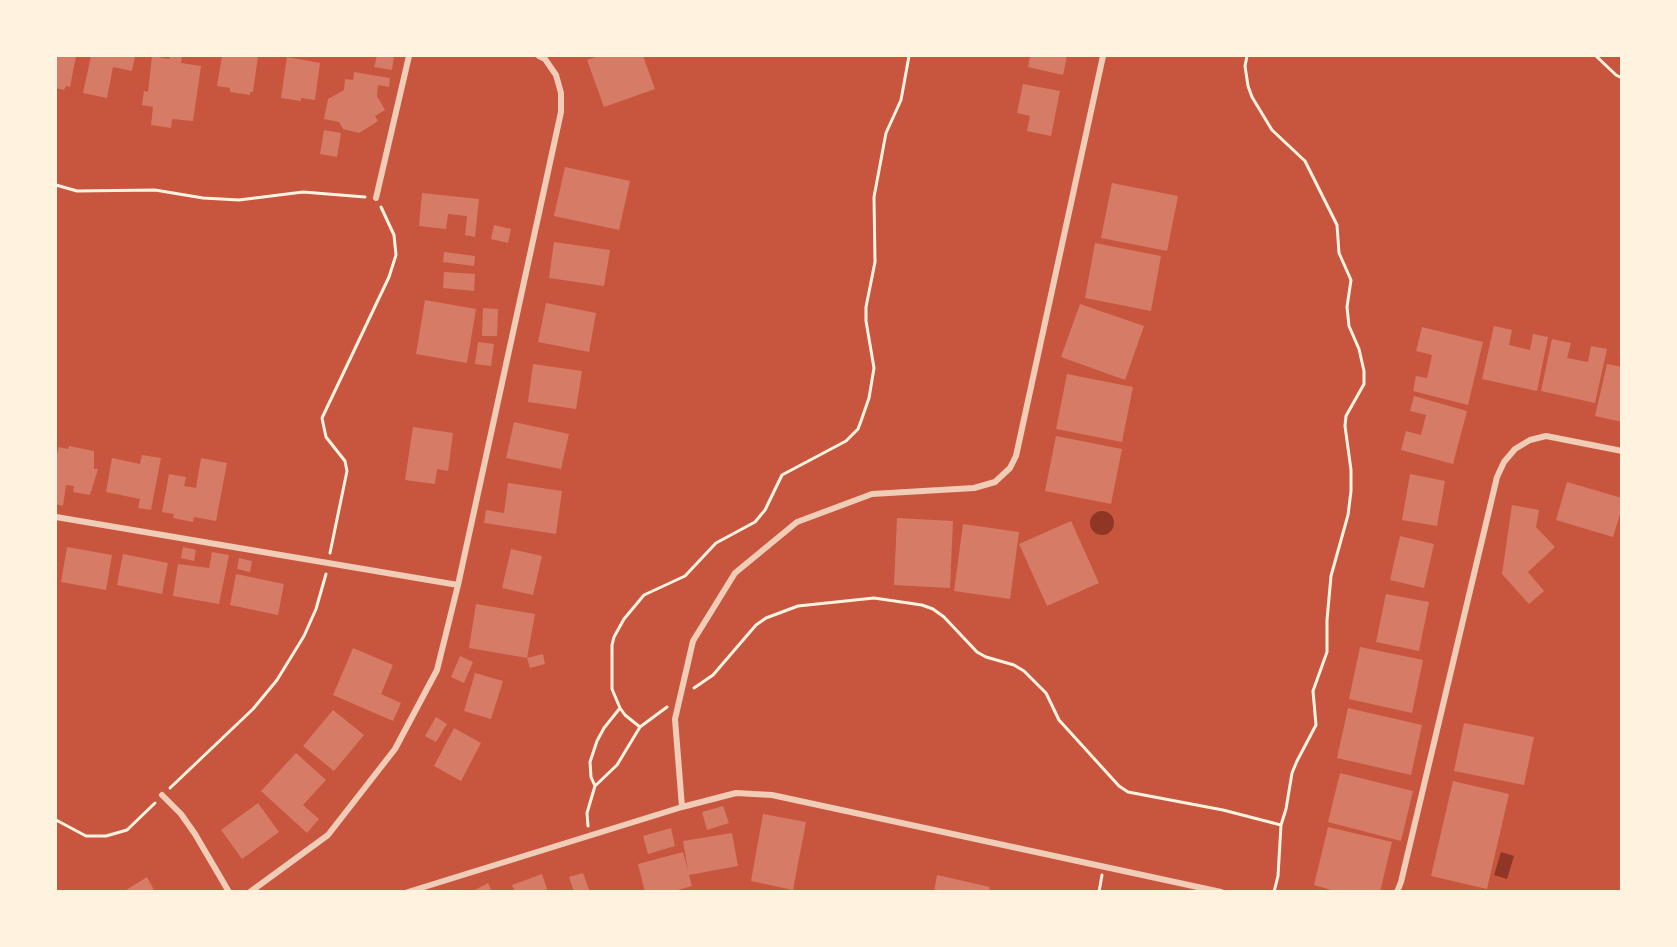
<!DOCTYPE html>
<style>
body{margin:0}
#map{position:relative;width:1677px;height:947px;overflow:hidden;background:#c8553d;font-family:"Open Sans",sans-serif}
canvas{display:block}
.frame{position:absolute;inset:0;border:57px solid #fff3e0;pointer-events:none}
</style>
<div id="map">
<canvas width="1677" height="947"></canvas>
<div class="frame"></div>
</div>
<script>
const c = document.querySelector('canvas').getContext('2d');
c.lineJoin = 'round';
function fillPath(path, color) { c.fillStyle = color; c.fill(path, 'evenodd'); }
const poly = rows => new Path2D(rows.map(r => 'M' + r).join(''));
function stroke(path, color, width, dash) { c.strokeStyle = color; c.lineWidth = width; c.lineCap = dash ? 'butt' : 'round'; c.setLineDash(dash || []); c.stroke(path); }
fillPath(poly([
 '1090 523a12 12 0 1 1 24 0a12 12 0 1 1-24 0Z',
 [1501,852,1514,856,1507,879,1494,875]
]), '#8f3625');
fillPath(poly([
 [56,56,76,56,70,87,66,86,64,90,56,88],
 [91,56,135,56,132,71,113,67,107,98,83,93],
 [152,56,169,59,170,56,182,56,181,63,201,66,193,121,172,119,171,128,151,125,153,107,142,105,144,91,148,92],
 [222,56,258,56,253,92,250,92,250,95,230,92,230,88,217,86],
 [377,56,394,56,392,70,374,67],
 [599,56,643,56,655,89,604,107,587,60],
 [1030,56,1067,56,1063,75,1028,67],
 [287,57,320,63,315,100,301,98,301,101,281,98],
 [354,72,390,78,389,87,378,85,377,96,385,110,375,116,378,121,359,133,343,129,339,122,324,119,328,99,344,90,345,79,353,80],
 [1023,84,1060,91,1051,136,1027,131,1030,116,1017,113],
 [324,130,341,133,337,157,320,154],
 [565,167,630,181,619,230,554,216],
 [1112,183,1178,196,1167,251,1101,238],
 [422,193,479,199,475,237,465,235,467,216,448,214,446,229,419,226],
 [494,225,511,229,508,243,491,239],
 [554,242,610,250,604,286,549,278],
 [1095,243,1161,256,1151,311,1085,298],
 [444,252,475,256,474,266,443,262],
 [444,272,475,274,474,291,443,288],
 [425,300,476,309,467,363,416,354],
 [546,303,596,313,589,352,538,342],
 [1080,304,1144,326,1125,380,1061,357],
 [483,308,498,309,497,336,482,336],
 [1494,326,1512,330,1509,345,1530,350,1533,334,1548,337,1537,391,1482,379],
 [1422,327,1483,342,1468,405,1413,391,1416,376,1427,378,1432,355,1416,351],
 [1552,339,1571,343,1567,358,1588,362,1591,346,1607,349,1595,403,1541,391],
 [478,342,494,344,491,366,475,364],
 [533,364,582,371,576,409,528,402],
 [1607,364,1622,367,1622,422,1595,416],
 [1067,374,1133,387,1122,442,1056,429],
 [1414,396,1467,411,1453,464,1401,450,1406,431,1421,435,1426,415,1410,411],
 [514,422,569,434,561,469,506,458],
 [413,427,453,433,448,471,437,469,435,484,405,480],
 [1056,436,1122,449,1111,504,1045,491],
 [69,446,94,451,94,469,98,469,90,495,73,492,74,486,66,485,63,506,56,504,56,457,59,447,68,449],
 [142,455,161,458,151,510,138,508,140,499,106,492,112,458,140,464],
 [201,458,227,463,216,521,194,517,193,522,173,518,174,514,162,512,169,474,186,477,184,486,196,488],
 [1410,474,1445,481,1437,526,1402,520],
 [1567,482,1622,498,1622,508,1613,537,1556,520],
 [508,483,562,491,556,534,484,523,486,510,504,513],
 [1512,505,1539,510,1536,527,1555,547,1528,572,1544,591,1529,604,1502,574],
 [897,518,953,521,950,588,894,585],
 [1071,521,1099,583,1047,606,1019,544],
 [963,524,1019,532,1010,599,954,591],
 [1400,536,1434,544,1424,588,1390,580],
 [67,547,112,555,106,590,61,582],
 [183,547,196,550,194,561,181,558],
 [511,549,542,556,533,595,502,588],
 [212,552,229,555,219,604,173,596,178,564,209,568],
 [123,554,168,563,162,594,117,585],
 [239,558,252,561,250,572,237,569],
 [236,574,284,584,278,615,230,605],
 [1386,594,1429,602,1419,651,1376,642],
 [476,604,535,614,527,658,469,648],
 [1360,647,1423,660,1412,713,1349,699],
 [353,648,393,665,381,694,401,703,393,721,333,695],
 [543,654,545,664,530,668,527,658],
 [460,656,473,662,464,683,451,677],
 [475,673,503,681,491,719,464,711],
 [1348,708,1422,725,1411,775,1337,758],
 [333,710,364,735,334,771,303,746],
 [436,717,447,724,436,742,425,736],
 [1464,723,1534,737,1524,785,1454,771],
 [454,728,481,743,461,781,434,766],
 [296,753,326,780,303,805,319,819,307,833,261,791],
 [1340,773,1413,791,1401,841,1328,822],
 [1453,781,1509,794,1487,889,1431,876],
 [258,803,279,832,242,859,221,830],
 [723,806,729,823,707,830,702,812],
 [763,814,806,822,793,890,751,881],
 [1328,827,1392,842,1380,892,1338,892,1314,885],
 [671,828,675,846,648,854,643,836],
 [732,833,738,866,689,875,692,886,671,892,645,892,638,864,683,852,688,871,683,841],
 [583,873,590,892,574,892,569,877],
 [542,874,548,892,515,892,512,885],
 [937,875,990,887,989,892,934,892],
 [147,877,155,892,123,892],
 [488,883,492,892,471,892]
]), '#d67c66');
stroke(poly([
 [1247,56,1245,66,1248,86,1252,97,1272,130,1305,161,1337,225,1339,253,1351,280,1347,307,1349,326,1359,349,1364,371,1364,384,1346,416,1345,426,1351,470,1351,491,1348,515,1331,576,1327,620,1327,652,1313,691,1316,725,1297,761,1292,773,1286,809,1281,825,1278,876,1274,892],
 [1596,56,1616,75,1622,78],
 [56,185,77,191,155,190,203,198,239,200,303,192,365,197],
 [330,553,347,471,345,461,326,437,322,418,389,277,396,255,394,235,381,207],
 [694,688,713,675,756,625,766,618,798,606,874,598,922,605,933,609,944,617,977,652,986,657,1014,665,1024,671,1046,693,1059,720,1119,786,1128,792,1223,810,1281,825],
 [640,727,625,715,620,708,612,689,612,645,614,637,624,619,644,595,685,576,716,543,755,522,765,510,782,475,846,441,858,429,861,421,869,398,874,368,866,321,866,307,875,262,874,197,886,133,901,100,909,56],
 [595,786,591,777,590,762,597,741,604,728,620,708],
 [170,788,253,709,277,680,304,636,316,609,326,574],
 [56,820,86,836,106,836,127,830,155,803],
 [588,826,587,813,595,786,617,765,640,727,667,707],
 [1099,892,1102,875]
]), '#fff3e0', 3);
stroke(poly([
 [376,198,409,56],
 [56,517,458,585],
 [162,795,181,814,195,834,229,892],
 [682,807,675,719,693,641,735,573,797,522,872,494,974,488,995,482,1010,468,1016,456,1103,56],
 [250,892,328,835,395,749,437,670,458,585,561,112,561,93,556,75,545,59,539,56],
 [408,892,682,807,736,793,772,795,1221,892],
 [1397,892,1401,882,1497,477,1504,462,1515,449,1530,440,1546,436,1622,451]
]), '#f1ccb7', 6);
</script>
